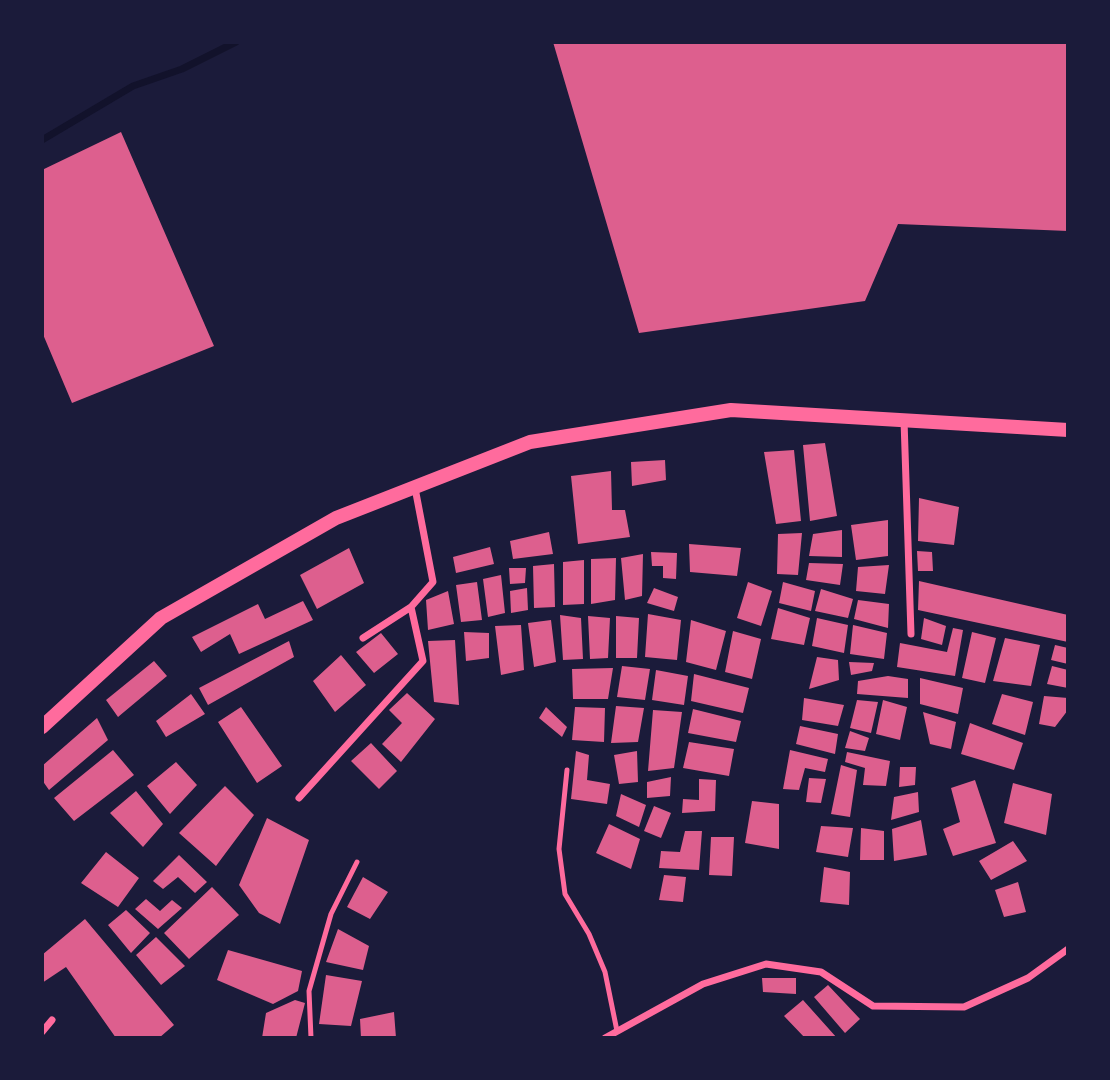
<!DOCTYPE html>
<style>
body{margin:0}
#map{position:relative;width:1110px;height:1080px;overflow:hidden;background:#1b1b3a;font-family:Raleway,sans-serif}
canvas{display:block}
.frame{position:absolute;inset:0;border:44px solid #1b1b3a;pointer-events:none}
</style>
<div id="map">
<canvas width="1110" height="1080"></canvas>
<div class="frame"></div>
</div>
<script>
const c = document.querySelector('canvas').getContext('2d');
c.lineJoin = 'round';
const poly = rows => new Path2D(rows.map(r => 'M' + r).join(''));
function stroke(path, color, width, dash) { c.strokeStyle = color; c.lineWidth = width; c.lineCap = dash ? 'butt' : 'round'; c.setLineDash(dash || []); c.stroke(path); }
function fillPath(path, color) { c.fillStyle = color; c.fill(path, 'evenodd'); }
stroke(poly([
 [42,140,133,86,182,69,236,42]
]), '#12122b', 7);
fillPath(poly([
 [553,42,1068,42,1068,231,898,224,865,301,639,333],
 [121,132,214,346,72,403,42,332,42,170],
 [825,443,837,516,810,521,803,445],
 [794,450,801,521,776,524,764,452],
 [665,460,666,480,632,486,631,462],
 [611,471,612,510,625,510,630,537,578,544,571,476],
 [919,498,959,507,954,545,918,541],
 [888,520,888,556,856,560,851,525],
 [842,530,842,557,809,556,813,534],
 [549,532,553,554,513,559,510,541],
 [802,533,798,575,777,574,778,534],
 [689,544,741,548,737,576,690,572],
 [490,547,494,564,456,573,453,557],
 [349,548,364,583,317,609,300,575],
 [917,551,932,552,933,571,918,571],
 [651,552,677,553,676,579,663,578,663,566,652,566],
 [643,554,642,596,625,600,621,558],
 [616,558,615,600,591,604,591,559],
 [584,560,584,604,563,605,563,562],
 [809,563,843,564,840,585,806,580],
 [554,564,555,607,534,608,533,566],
 [889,565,885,594,856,591,858,567],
 [509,568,526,568,525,583,510,584],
 [501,575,505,613,488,617,483,579],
 [919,581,1068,615,1068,642,918,610],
 [477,582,482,620,461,622,456,585],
 [748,582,772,591,761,626,737,618],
 [783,582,815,591,811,611,779,603],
 [527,588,528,610,511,613,510,591],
 [654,588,678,597,674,611,647,603],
 [821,589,853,599,848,618,815,611],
 [448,591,454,624,428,630,426,600],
 [858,600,889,604,888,628,854,619],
 [303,601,313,620,239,654,230,634,201,652,192,637,258,604,265,619],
 [778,608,810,618,804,645,771,639],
 [648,614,681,620,677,660,645,657],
 [560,615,581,618,583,659,563,660],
 [588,616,610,618,608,658,590,659],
 [616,616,639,618,637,658,616,658],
 [817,618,848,625,844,653,812,646],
 [924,618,946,626,942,645,921,639],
 [551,620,556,662,534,667,528,623],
 [691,620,726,631,716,670,686,662],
 [521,625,524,670,501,675,495,626],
 [853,625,887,633,884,659,850,654],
 [953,628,963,630,955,676,897,667,900,643,947,652],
 [733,631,761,639,752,679,725,672],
 [464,632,489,633,489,658,466,661],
 [972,632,996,638,985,683,962,678],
 [381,633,398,654,374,673,356,652],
 [1005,638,1040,645,1031,686,993,681],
 [455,640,459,705,434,702,428,641],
 [289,641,294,657,208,705,199,688],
 [1055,645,1068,648,1068,664,1051,660],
 [341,655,366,685,335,712,313,681],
 [817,657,838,660,839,680,809,689],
 [154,661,167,676,118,717,106,700],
 [849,662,874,663,872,671,851,675],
 [622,666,650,669,645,700,617,697],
 [1052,666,1068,670,1068,688,1047,684],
 [613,668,608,699,573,699,572,669],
 [656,670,688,676,684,705,652,700],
 [694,674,749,688,743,713,691,701],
 [888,676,908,679,908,698,857,694,858,681],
 [920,678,963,688,958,714,920,704],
 [407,693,435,719,401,762,382,744,402,723,389,710],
 [191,694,205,714,166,737,156,721],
 [1002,694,1033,702,1025,735,992,724],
 [1044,696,1068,698,1068,710,1055,727,1039,724],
 [804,698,844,705,838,726,802,720],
 [857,700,878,702,871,733,850,728],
 [883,700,907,707,900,740,876,734],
 [616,706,644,708,638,742,611,743],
 [241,707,282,766,257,783,218,722],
 [546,707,567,727,562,737,539,718],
 [575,707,605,708,604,742,572,740],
 [693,709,741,721,736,742,688,733],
 [653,710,682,712,674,768,648,771],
 [923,712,956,722,951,749,930,744],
 [97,718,108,740,49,790,42,780,42,766],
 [970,723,1023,743,1014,770,961,754],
 [800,726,838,734,835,754,796,744],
 [850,731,869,738,865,751,845,748],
 [689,742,734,749,729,776,683,768],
 [371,743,397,771,379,789,351,761],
 [113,750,134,775,74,821,54,798],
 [790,750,828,759,825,772,805,768,799,790,783,789],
 [576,751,589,755,587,780,610,784,607,804,571,799],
 [637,751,638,782,619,784,614,755],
 [847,752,890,761,886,786,863,785,865,768,845,762],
 [176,762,197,785,170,814,147,786],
 [841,765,857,770,850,817,831,814],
 [900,767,916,767,915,785,899,787],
 [671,777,670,796,647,798,647,782],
 [809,778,826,779,821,803,806,802],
 [699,779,716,780,715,811,682,813,683,799,699,800],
 [975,780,996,843,953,856,943,829,960,822,951,788],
 [1013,783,1052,794,1046,835,1004,823],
 [225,786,254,815,216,866,179,833],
 [136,791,163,824,143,847,110,813],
 [918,792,919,812,891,820,894,797],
 [621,794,646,805,639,827,616,816],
 [752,801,779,804,779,849,745,843],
 [654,806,671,813,661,838,644,831],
 [267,818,309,840,280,924,259,913,239,885],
 [921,820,927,855,894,861,892,829],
 [609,824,640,839,631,869,596,853],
 [821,826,853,828,848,857,816,852],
 [861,828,884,831,884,860,860,860],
 [685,831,702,831,699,870,659,868,661,851,680,852],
 [711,837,734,837,732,876,709,875],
 [1013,841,1027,861,991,880,979,861],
 [106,852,139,878,118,907,81,883],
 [179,855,207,882,195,893,178,877,163,889,153,881],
 [824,867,850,872,849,905,820,902],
 [664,875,686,877,683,902,659,900],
 [363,877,388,892,370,919,347,907],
 [1018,882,1026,912,1004,917,995,890],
 [212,887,239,915,189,959,164,933],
 [146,899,160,911,172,900,182,908,158,929,135,909],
 [126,910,150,933,131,953,108,925],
 [85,919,174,1025,159,1038,116,1038,66,967,42,983,42,955],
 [338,929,369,946,363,970,326,962],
 [156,937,185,966,161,985,136,955],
 [228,950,302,971,298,991,273,1004,217,980],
 [326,975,362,981,351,1026,319,1024],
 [762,978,796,978,796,994,763,992],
 [828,985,860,1019,845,1033,814,997],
 [295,1000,305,1003,296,1038,262,1038,266,1013],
 [803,1000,837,1038,805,1038,784,1016],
 [394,1012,396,1038,361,1038,360,1019]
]), '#dd5f8e');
stroke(poly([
 [567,770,559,849,565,894,589,934,605,972,617,1031],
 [311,1038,309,991,331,914,357,862]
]), '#ff6b9d', 5);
stroke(poly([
 [904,420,911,634],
 [363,638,411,607],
 [299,798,423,661,411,607,433,582,415,488],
 [42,1032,52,1020],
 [605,1038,703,984,766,964,821,972,873,1006,964,1007,1028,978,1068,949]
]), '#ff6b9d', 7);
stroke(poly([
 [42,727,161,618,336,518,530,442,731,410,1068,430]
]), '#ff6b9d', 14);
</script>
